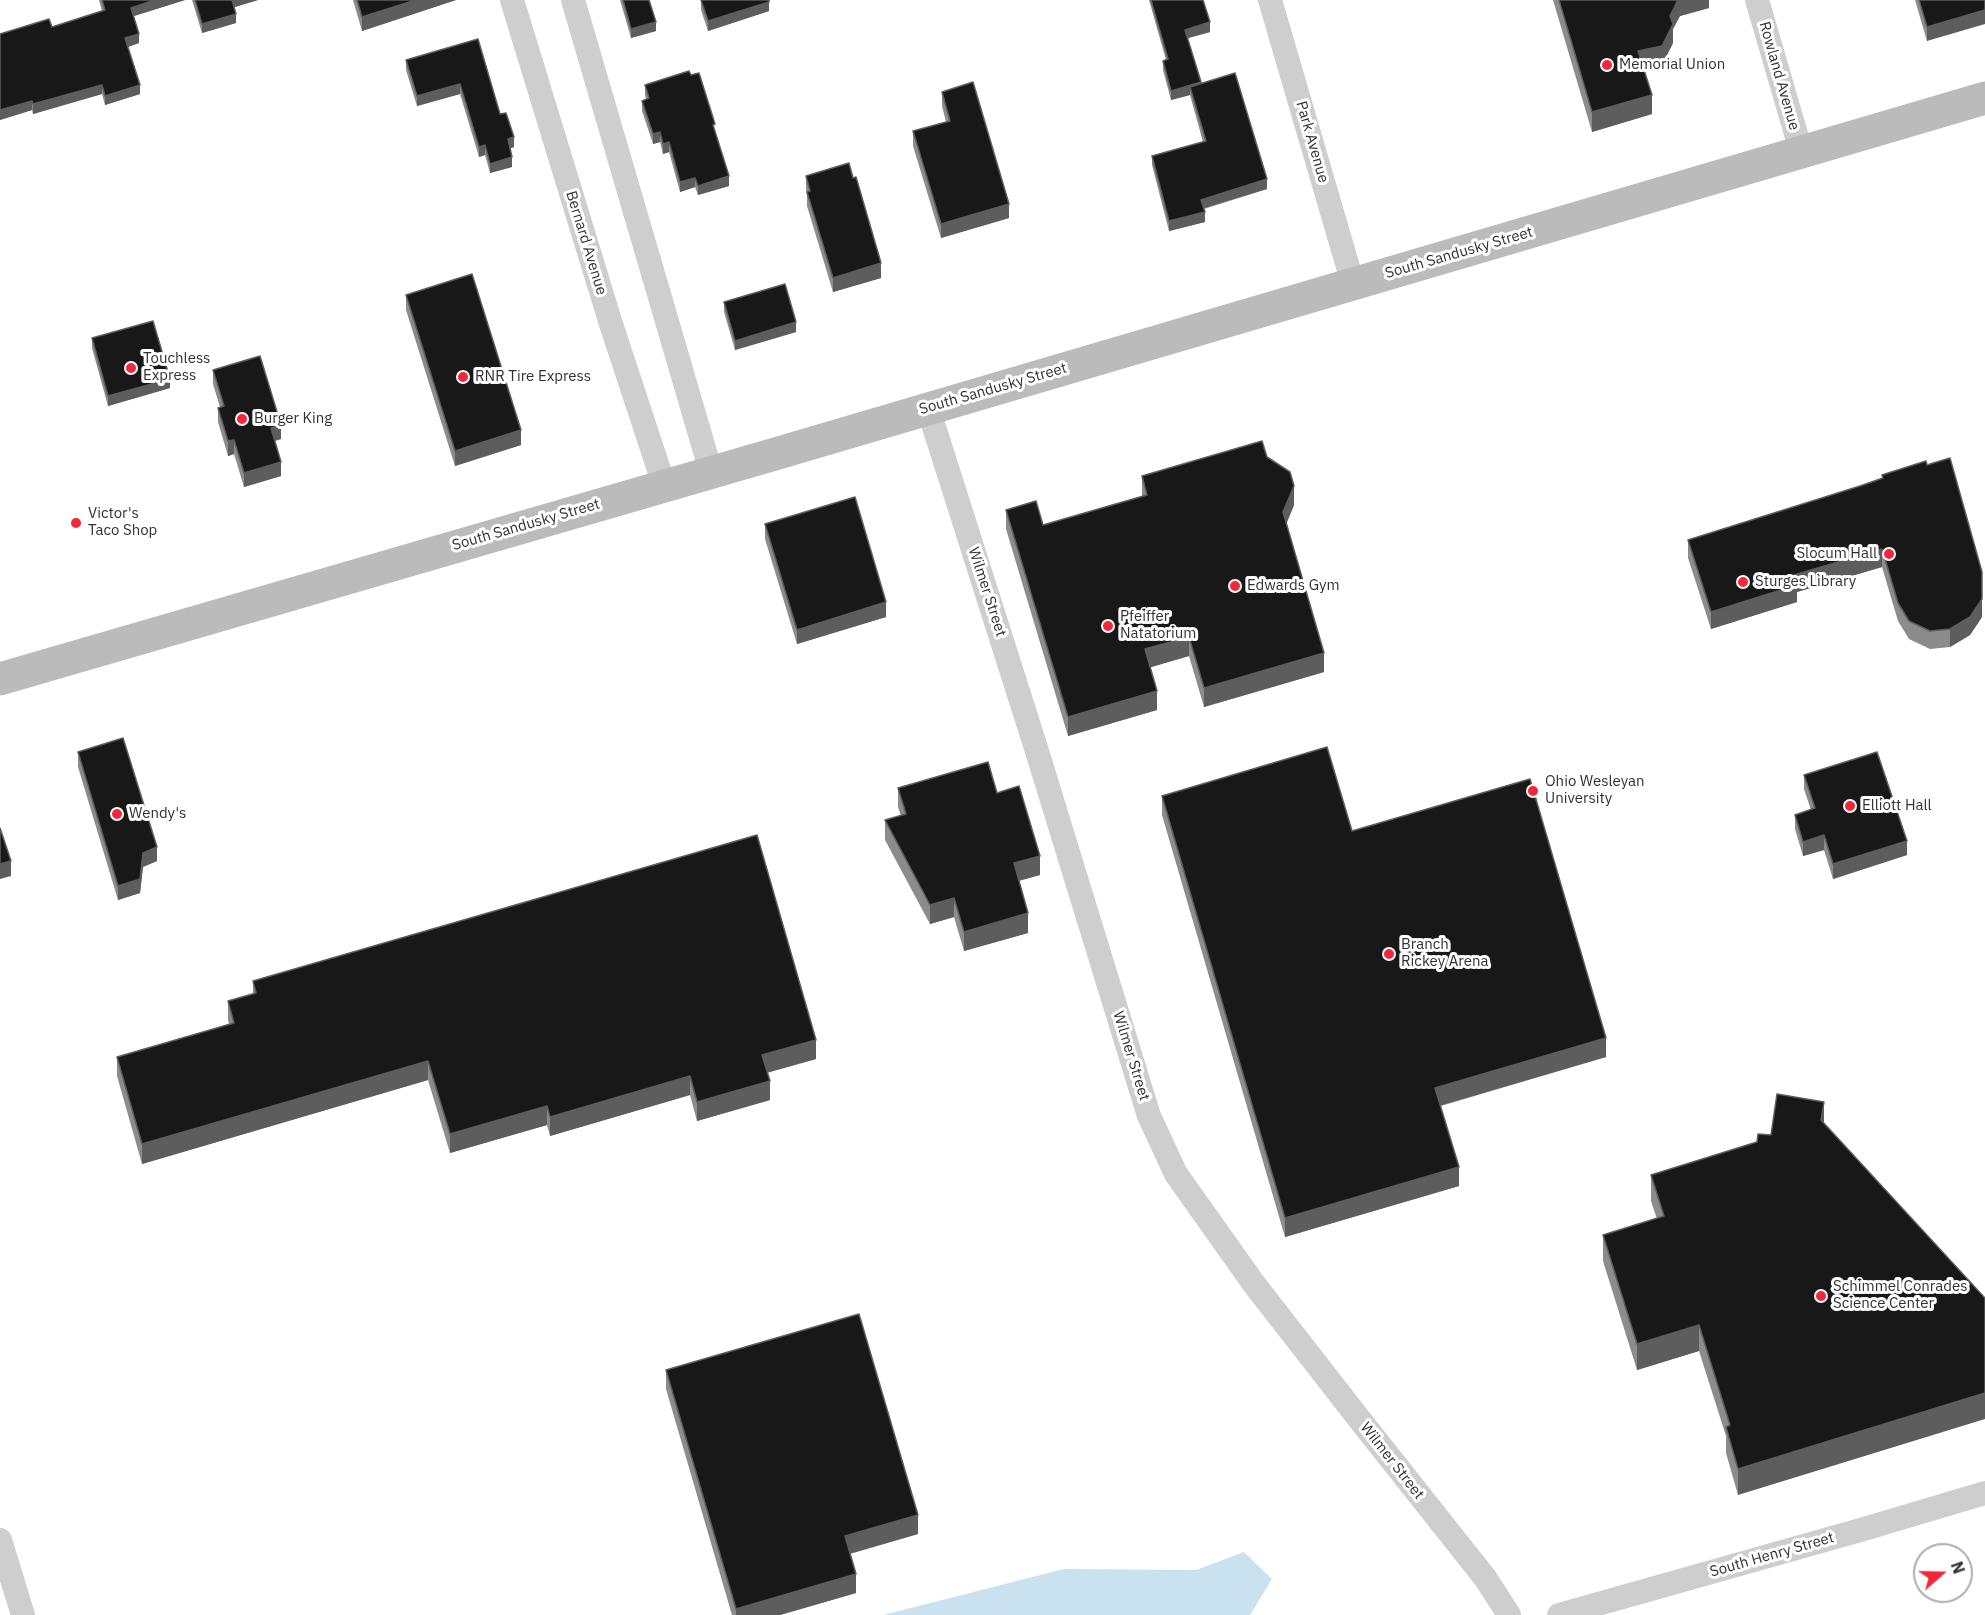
<!DOCTYPE html>
<style>
body{margin:0}
#map{position:relative;width:1985px;height:1615px;overflow:hidden;background:#fff;font-family:"IBM Plex Sans",sans-serif}
canvas{display:block}
.north{position:absolute;left:1913px;top:1543px;width:60px;height:60px;box-sizing:border-box;background:#fff;border:2px solid #adadad;border-radius:50%;rotate:70deg;font-size:16px;font-weight:700;line-height:24px;text-align:center;color:#313131}
.north::after{content:'';display:block;margin:auto;width:21px;height:27px;background:#f4273a;clip-path:polygon(50% 0,100% 100%,50% 72%,0 100%)}
</style>
<div id="map">
<canvas width="1985" height="1615"></canvas>
<div class="north">N</div>
</div>
<script>
const c = document.querySelector('canvas').getContext('2d');
c.lineJoin = 'round';
function fillPath(path, color) { c.fillStyle = color; c.fill(path, 'evenodd'); }
const poly = rows => new Path2D(rows.map(r => 'M' + r).join(''));
function stroke(path, color, width, dash) { c.strokeStyle = color; c.lineWidth = width; c.lineCap = dash ? 'butt' : 'round'; c.setLineDash(dash || []); c.stroke(path); }
function drawText(font, color, halo, rows, align = 'center') {
  c.font = font + ' "IBM Plex Sans",sans-serif'; c.lineWidth = 6; c.setLineDash([]); c.textBaseline = 'middle'; c.strokeStyle = halo; c.fillStyle = color; for (const [text, x, y, turn = 0] of rows) {
    c.save(); c.translate(x, y); c.rotate((+turn || 0) * Math.PI / 180); c.textAlign = isNaN(turn) ? turn : align; if (halo) c.strokeText(text, 0, 0); c.fillText(text, 0, 0); c.restore();
  }
}
fillPath(poly([
 [1244,1552,1272,1579,1250,1615,883,1615,1064,1569,1196,1570]
]), '#cae2f0');
stroke(poly([
 [512,0,611,324,664,485],
 [573,0,711,472],
 [1270,0,1353,284],
 [1757,0,1801,151],
 [928,408,1036,748,1149,1116,1176,1174,1254,1284,1360,1420,1486,1579,1509,1615],
 [0,1540,23,1615],
 [1559,1615,1864,1529,1985,1493]
]), '#cecece', 24);
stroke(poly([
 [0,679,775,454,1985,98]
]), '#bbb', 33);
fillPath(poly([
 [99,0,185,0,134,16,139,43,128,47,140,94,105,105,102,94,33,114,32,110,0,120,52,27,102,11],
 [192,0,258,0,234,7,236,23,202,33],
 [353,0,456,0,362,31],
 [620,0,649,0,656,31,631,38],
 [701,0,769,11,708,31,701,10],
 [1149,0,1203,0,1210,32,1188,38,1201,84,1267,189,1204,209,1205,222,1169,231,1152,165,1152,156,1203,142,1190,95,1171,100,1163,70,1163,61,1166,60],
 [1553,0,1709,0,1709,8,1680,16,1673,29,1673,43,1662,65,1644,69,1652,114,1592,132],
 [1915,0,1985,0,1927,41],
 [478,39,500,114,514,147,510,148,512,167,490,173,485,155,479,157,460,94,417,106,406,70,406,60],
 [645,85,715,134,729,186,698,195,695,187,680,192,669,152,663,154,660,142,653,144,642,111,642,101,646,99,645,95],
 [942,92,1009,218,941,238,913,146,913,131,946,122,942,106],
 [806,176,881,278,833,292,807,206,807,196,806,190],
 [406,295,521,445,455,466,406,310],
 [724,302,796,332,735,350,724,312],
 [92,338,170,388,108,406,92,348],
 [213,370,281,439,275,441,281,476,244,487,234,454,228,456,218,422,218,408,220,407,213,384],
 [1267,457,1294,505,1286,524,1324,672,1204,707,1189,656,1150,667,1157,710,1068,736,1006,529,1006,510,1043,525,1142,496,1142,476],
 [1882,475,1982,617,1970,635,1950,647,1930,649,1909,639,1898,621,1882,567,1797,592,1797,602,1711,629,1688,558,1688,540,1860,486,1882,479],
 [765,524,886,617,797,644,765,539],
 [78,752,157,861,143,867,140,893,118,900,78,767],
 [1804,775,1907,855,1833,879,1824,850,1803,856,1795,829,1795,815,1811,810,1804,789],
 [898,788,997,793,1040,875,1019,881,1028,933,964,951,954,917,930,924,885,840,885,820,901,816,898,807],
 [1162,796,1352,831,1606,1057,1441,1106,1459,1186,1285,1237,1162,815],
 [253,981,816,1059,767,1073,770,1100,697,1121,690,1095,550,1136,547,1125,450,1153,428,1080,142,1164,117,1076,117,1057,229,1024,228,1020,228,1001,253,994],
 [1757,1142,1738,1495,1726,1453,1726,1436,1699,1351,1637,1370,1603,1261,1603,1235,1657,1219,1651,1201,1651,1175],
 [666,1370,918,1534,850,1554,856,1593,780,1615,732,1615,666,1389]
]), '#8c8c8c');
fillPath(poly([
 [155,0,185,0,131,17,131,8],
 [232,0,258,0,232,8],
 [416,0,456,0,362,31,362,17],
 [1678,0,1709,0,1709,8,1680,16,1673,29,1673,43,1662,65,1638,70,1638,51,1670,16],
 [769,2,769,11,708,31,708,21],
 [1985,10,1985,24,1927,41,1927,27],
 [236,14,236,23,202,33,202,24],
 [656,22,656,31,631,38,631,29],
 [1210,22,1210,32,1185,39,1185,30],
 [139,34,139,43,125,48,125,38],
 [1201,82,1201,91,1190,87,1190,95,1171,100,1171,91],
 [460,84,460,94,417,106,417,96],
 [102,85,102,94,33,114,33,104],
 [140,85,140,94,105,105,105,96],
 [1652,95,1652,114,1592,132,1592,112],
 [32,101,32,110,0,120,0,110],
 [660,132,660,142,653,144,653,134],
 [514,137,514,147,508,149,508,139],
 [669,142,669,152,663,154,663,144],
 [485,145,485,155,479,157,479,147],
 [512,157,512,167,490,173,490,164],
 [729,176,729,186,698,195,698,186],
 [695,178,695,187,680,192,680,182],
 [1267,179,1267,189,1201,209,1201,200],
 [1009,204,1009,218,941,238,941,224],
 [1205,212,1205,222,1169,231,1169,221],
 [881,263,881,278,833,292,833,278],
 [796,322,796,332,735,350,735,341],
 [170,379,170,388,108,406,108,396],
 [281,425,281,439,271,442,271,428],
 [521,430,521,445,455,466,455,451],
 [234,440,234,454,228,456,228,441],
 [281,462,281,476,244,487,244,473],
 [1294,486,1294,505,1283,532,1283,512],
 [1882,549,1882,567,1797,592,1797,602,1711,629,1711,612,1794,575],
 [1982,599,1982,617,1970,635,1950,647,1950,629],
 [886,602,886,617,797,644,797,630],
 [1189,637,1189,656,1145,669,1145,649],
 [1324,653,1324,672,1204,707,1204,688],
 [1157,691,1157,710,1068,736,1068,717],
 [1824,835,1824,850,1803,856,1803,842],
 [1907,841,1907,855,1833,879,1833,864],
 [157,847,157,861,143,867,140,893,118,900,118,886,143,853],
 [1040,856,1040,875,1014,882,1014,863],
 [11,861,11,876,0,879,0,864],
 [954,898,954,917,930,924,930,905],
 [1028,913,1028,933,964,951,964,932],
 [1606,1038,1606,1057,1435,1107,1435,1088],
 [816,1040,816,1059,762,1074,762,1055],
 [428,1061,428,1080,142,1164,142,1144],
 [690,1076,690,1095,550,1136,550,1117],
 [770,1081,770,1100,697,1121,697,1102],
 [1824,1102,1824,1128,1821,1120],
 [547,1106,547,1125,450,1153,450,1134],
 [1459,1167,1459,1186,1285,1237,1285,1218],
 [1699,1325,1699,1351,1637,1370,1637,1344],
 [1985,1393,1985,1419,1738,1495,1738,1469],
 [918,1515,918,1534,845,1555,845,1536],
 [856,1574,856,1593,780,1615,736,1615,736,1609]
]), '#5d5d5d');
const building = poly([
 [102,0,155,0,131,8,139,34,125,38,140,85,105,96,102,85,33,104,32,101,0,110,0,34,49,19,52,27,105,10,102,0],
 [195,0,232,0,236,14,202,24,195,0],
 [357,0,416,0,362,17,357,0],
 [623,0,649,0,656,22,631,29,623,0],
 [701,0,769,0,769,2,708,21,701,0],
 [1151,0,1203,0,1210,22,1185,30,1201,82,1171,91,1163,61,1168,59,1151,0],
 [1559,0,1678,0,1670,16,1673,24,1662,46,1638,51,1652,95,1592,112,1559,0],
 [1919,0,1985,0,1985,10,1927,27,1919,0],
 [478,39,500,114,506,113,514,137,508,139,512,157,490,164,485,145,479,147,460,84,417,96,406,60,478,39],
 [689,71,691,75,699,73,715,124,713,125,729,176,698,186,695,178,680,182,669,142,663,144,660,132,653,134,642,101,649,98,645,85,689,71],
 [1235,73,1267,179,1201,200,1205,212,1169,221,1152,156,1206,141,1190,87,1235,73],
 [973,82,1009,204,941,224,913,131,950,121,942,92,973,82],
 [849,163,853,178,856,177,881,263,833,278,807,192,810,191,806,176,849,163],
 [472,274,521,430,455,451,406,295,472,274],
 [785,284,796,322,735,341,724,302,785,284],
 [153,321,170,379,108,396,92,338,153,321],
 [260,356,281,425,271,428,281,462,244,473,234,440,228,441,218,408,224,406,213,370,260,356],
 [1262,441,1267,457,1290,472,1294,486,1283,512,1324,653,1204,688,1189,637,1145,649,1157,691,1068,717,1006,510,1036,501,1043,525,1147,495,1142,476,1262,441],
 [1950,458,1982,572,1982,599,1970,617,1950,629,1930,631,1909,621,1898,603,1882,549,1794,575,1797,585,1711,612,1688,540,1860,486,1883,478,1882,475,1926,461,1927,465,1950,458],
 [855,497,886,602,797,630,765,524,855,497],
 [123,738,157,847,143,853,140,879,118,886,78,752,123,738],
 [1327,747,1352,831,1530,779,1606,1038,1435,1088,1459,1167,1285,1218,1162,796,1327,747],
 [1877,752,1907,841,1833,864,1824,835,1803,842,1795,815,1815,808,1804,775,1877,752],
 [988,762,997,793,1019,786,1040,856,1014,863,1028,913,964,932,954,898,930,905,885,820,906,814,898,788,988,762],
 [0,828,11,861,0,864,0,828],
 [757,835,816,1040,762,1055,770,1081,697,1102,690,1076,550,1117,547,1106,450,1134,428,1061,142,1144,117,1057,234,1023,228,1001,256,993,253,981,757,835],
 [1777,1094,1824,1102,1821,1120,1985,1298,1985,1393,1738,1469,1726,1427,1730,1425,1699,1325,1637,1344,1603,1235,1664,1216,1651,1175,1757,1142,1758,1134,1771,1135,1777,1094],
 [859,1314,918,1515,845,1536,856,1574,736,1609,666,1370,859,1314]
]);
fillPath(building, '#181818');
stroke(building, '#5d5d5d', 1.5);
for (const [x, y, r, color] of [
 [1607,65,6,"#f4273a"],
 [131,368,6,"#f4273a"],
 [463,377,6,"#f4273a"],
 [242,419,6,"#f4273a"],
 [76,523,6,"#f4273a"],
 [1889,554,6,"#f4273a"],
 [1743,582,6,"#f4273a"],
 [1235,586,6,"#f4273a"],
 [1108,626,6,"#f4273a"],
 [1533,791,6,"#f4273a"],
 [1850,806,6,"#f4273a"],
 [117,814,6,"#f4273a"],
 [1389,954,6,"#f4273a"],
 [1821,1296,6,"#f4273a"]
]) { const dot = new Path2D(); dot.arc(x, y, r, 0, 2 * Math.PI); c.fillStyle = color; c.fill(dot); stroke(dot, '#fff', 2); }
drawText('15px', '#313131', '#fff', [
 ["Memorial Union",1619,65],
 ["Touchless",143,359],
 ["Express",143,376],
 ["RNR Tire Express",475,377],
 ["Burger King",254,419],
 ["Victor's",88,514],
 ["Taco Shop",88,531],
 ["Slocum Hall",1877,554,"right"],
 ["Sturges Library",1755,582],
 ["Edwards Gym",1247,586],
 ["Pfeiffer",1120,617],
 ["Natatorium",1120,634],
 ["Ohio Wesleyan",1545,782],
 ["University",1545,799],
 ["Elliott Hall",1862,806],
 ["Wendy's",129,814],
 ["Branch",1401,945],
 ["Rickey Arena",1401,962],
 ["Schimmel Conrades",1833,1287],
 ["Science Center",1833,1304]
], 'left');
drawText('15px', '#313131', '#fff', [
 ["Rowland Avenue",1779,76,74],
 ["Park Avenue",1312,142,74],
 ["Bernard Avenue",586,243,73],
 ["South Sandusky Street",1459,253,-16],
 ["South Sandusky Street",993,389,-16],
 ["South Sandusky Street",526,525,-16],
 ["Wilmer Street",987,592,72],
 ["Wilmer Street",1131,1056,73],
 ["Wilmer Street",1392,1461,52],
 ["South Henry Street",1772,1555,-16]
]);
</script>
